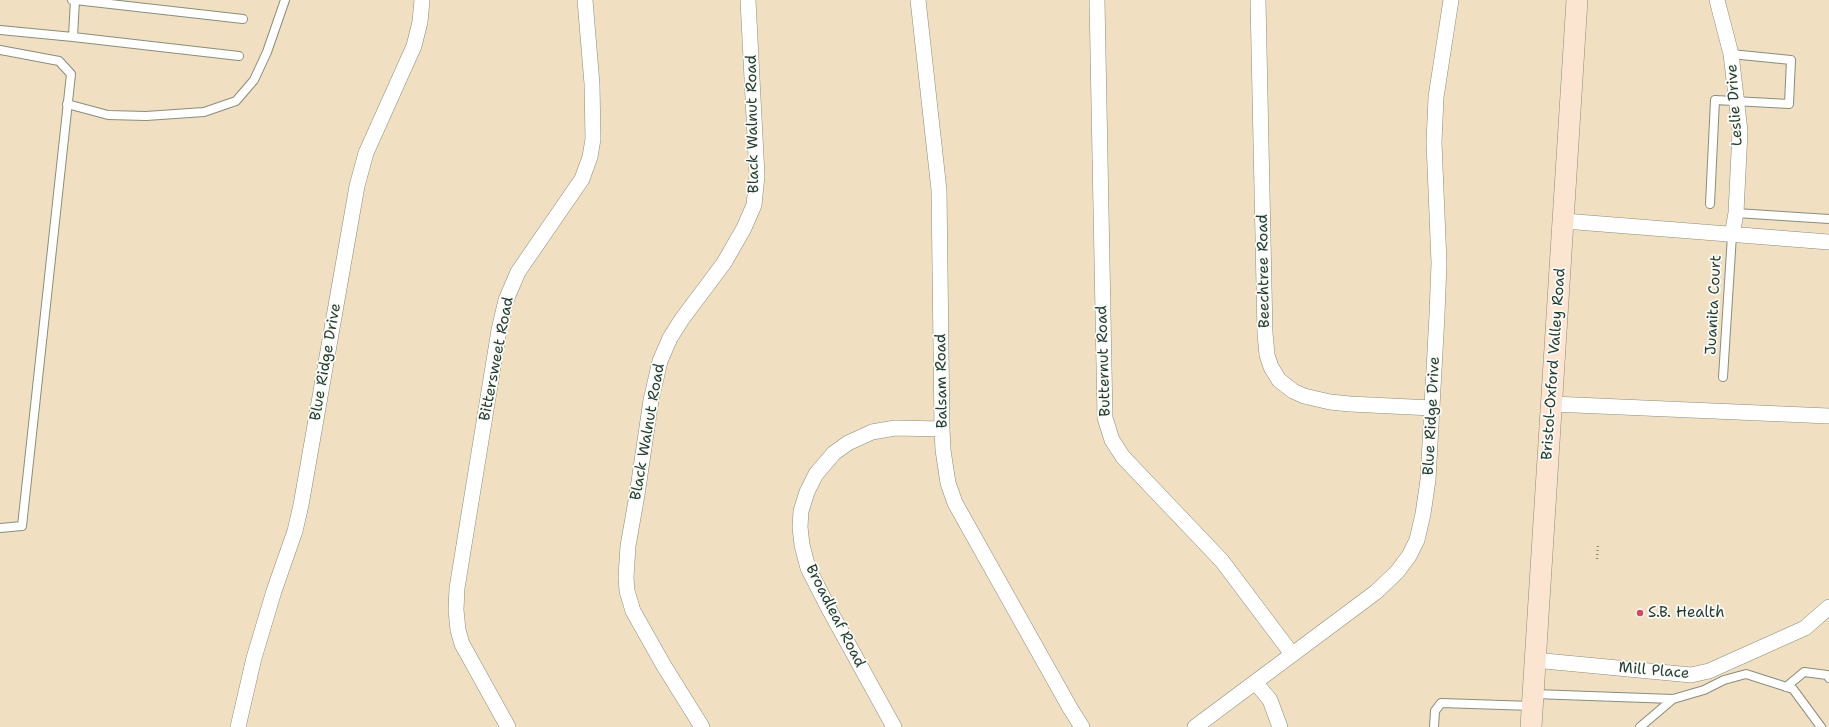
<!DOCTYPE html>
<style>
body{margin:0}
canvas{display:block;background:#f1dfc1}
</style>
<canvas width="1829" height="727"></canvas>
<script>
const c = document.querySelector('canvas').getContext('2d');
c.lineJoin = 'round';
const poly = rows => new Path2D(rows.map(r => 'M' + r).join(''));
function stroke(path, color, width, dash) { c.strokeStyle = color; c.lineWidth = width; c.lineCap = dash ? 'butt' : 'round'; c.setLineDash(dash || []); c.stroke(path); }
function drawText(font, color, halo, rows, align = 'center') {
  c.font = font + ' "Shantell Sans",sans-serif'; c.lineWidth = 3.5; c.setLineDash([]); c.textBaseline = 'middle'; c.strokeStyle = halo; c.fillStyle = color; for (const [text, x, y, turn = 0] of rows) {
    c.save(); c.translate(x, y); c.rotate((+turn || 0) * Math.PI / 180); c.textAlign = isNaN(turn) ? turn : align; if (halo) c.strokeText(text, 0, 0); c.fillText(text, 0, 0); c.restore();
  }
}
const service = poly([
 [75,0,243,19],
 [0,30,73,37,75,0,72,0],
 [73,37,239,56],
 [0,50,59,61,71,74,22,526,0,528],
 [67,104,108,115,146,116,204,112,236,101,254,80,267,52,285,0],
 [1710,204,1715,100,1789,104,1791,60,1731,54],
 [1736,213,1829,219],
 [1723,377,1732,235],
 [1786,687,1804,672,1827,675,1829,678],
 [1534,694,1673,699,1704,690,1724,680,1746,674,1793,689,1821,727],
 [1434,727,1435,711,1441,703,1532,706],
 [1640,727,1673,699]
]);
const minor = poly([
 [918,0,939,190,942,429,943,450,948,483,955,503,1070,708,1082,727],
 [1097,0,1105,418,1112,440,1123,457,1222,561,1292,654],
 [1258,0,1265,333,1267,355,1271,367,1279,380,1293,391,1304,396,1330,402,1350,404,1432,408],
 [1717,0,1731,54,1740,131,1736,213,1732,235],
 [1564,221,1829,242],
 [1552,404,1829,416],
 [1534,660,1691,675,1709,671,1805,628,1829,607],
 [1255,682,1270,700,1280,727],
 [238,727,254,658,274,591,295,531,301,505,357,186,366,153,414,46,420,22,422,0],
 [508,727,462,644,458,630,456,610,457,588,499,330,506,300,518,272,582,179,590,157,593,139,592,84,585,0],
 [702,727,664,666,633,611,627,591,626,577,628,546,637,495,651,400,660,361,670,338,682,319,724,263,744,228,754,205,757,176,748,0],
 [894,727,830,611,808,568,802,545,800,527,801,511,807,492,816,474,834,453,848,443,872,432,895,428,942,429],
 [1195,727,1376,592,1397,572,1409,556,1417,540,1423,514,1428,480,1437,315,1439,263,1434,142,1436,97,1451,0]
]);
const secondary = poly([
 [1531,727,1577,0]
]);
stroke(service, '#888e7a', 10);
stroke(minor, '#888e7a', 16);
stroke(secondary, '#888e7a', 22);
stroke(poly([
 [1597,559,1598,544]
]), '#888e7a', 2.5, [1, 3]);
stroke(service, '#fff', 8);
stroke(minor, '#fff', 15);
stroke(secondary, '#fce5d0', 21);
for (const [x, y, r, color] of [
 [1640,613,4,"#d1495b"]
]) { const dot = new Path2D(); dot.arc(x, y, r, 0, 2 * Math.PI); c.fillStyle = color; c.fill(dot); stroke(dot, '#fdfcf7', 1.5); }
drawText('15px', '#1f3d34', '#fdfcf7', [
 ["Leslie Drive",1735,105,-94],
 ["Black Walnut Road",753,124,-91],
 ["Beechtree Road",1264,271,-91],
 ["Juanita Court",1714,305,-87],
 ["Bittersweet Road",497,359,-79],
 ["Butternut Road",1104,361,-92],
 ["Blue Ridge Drive",326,362,-80],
 ["Bristol-Oxford Valley Road",1554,364,-86],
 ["Balsam Road",942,381,-91],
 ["Blue Ridge Drive",1432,416,-87],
 ["Black Walnut Road",648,432,-80],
 ["Broadleaf Road",835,616,63],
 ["Mill Place",1654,671,5]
]);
drawText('15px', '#1f3d34', '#fdfcf7', [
 ["S.B. Health",1648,613]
], 'left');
</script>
